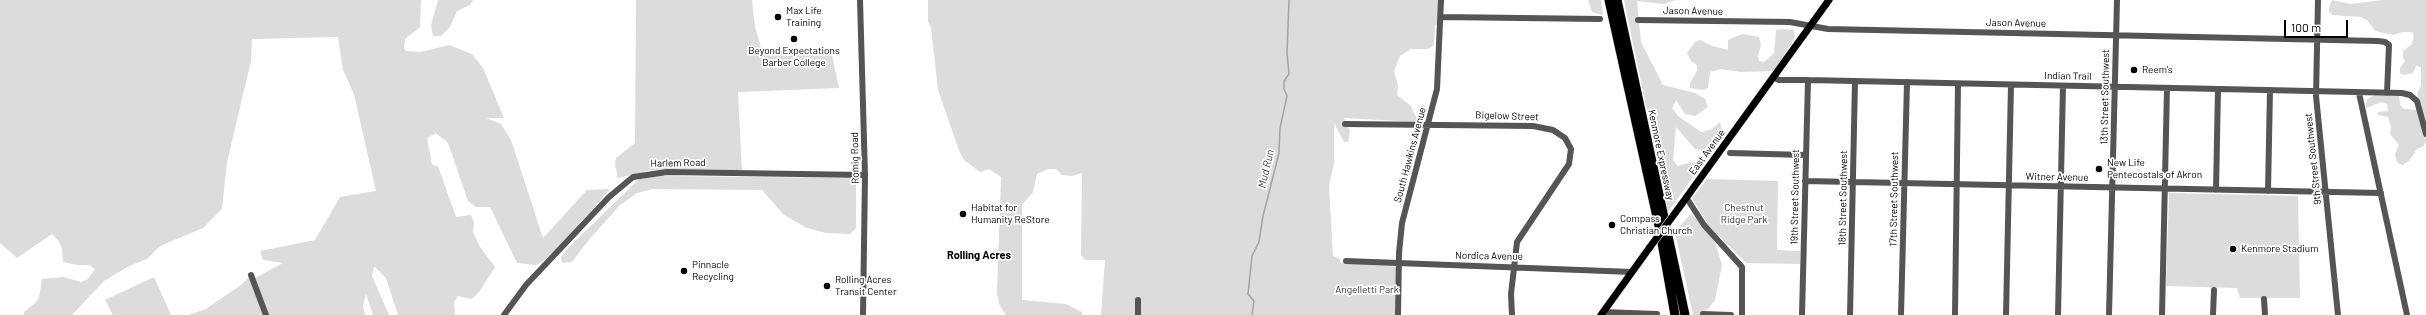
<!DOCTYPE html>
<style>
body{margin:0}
#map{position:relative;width:2426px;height:315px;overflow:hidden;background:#fff;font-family:Barlow,sans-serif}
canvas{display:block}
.scale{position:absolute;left:2284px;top:20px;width:64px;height:18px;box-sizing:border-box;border:2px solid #000;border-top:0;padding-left:5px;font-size:12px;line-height:14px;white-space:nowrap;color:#000;-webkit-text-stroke:3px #fff;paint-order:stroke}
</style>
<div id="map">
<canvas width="2426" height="315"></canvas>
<div class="scale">100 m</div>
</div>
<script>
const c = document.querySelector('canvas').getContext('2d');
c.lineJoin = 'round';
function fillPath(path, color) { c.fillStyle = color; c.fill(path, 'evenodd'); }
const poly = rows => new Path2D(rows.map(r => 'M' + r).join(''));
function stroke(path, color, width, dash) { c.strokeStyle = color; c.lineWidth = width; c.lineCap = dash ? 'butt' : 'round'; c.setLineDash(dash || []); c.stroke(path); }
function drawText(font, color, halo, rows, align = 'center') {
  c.font = font + ' Barlow,sans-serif'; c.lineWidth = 3.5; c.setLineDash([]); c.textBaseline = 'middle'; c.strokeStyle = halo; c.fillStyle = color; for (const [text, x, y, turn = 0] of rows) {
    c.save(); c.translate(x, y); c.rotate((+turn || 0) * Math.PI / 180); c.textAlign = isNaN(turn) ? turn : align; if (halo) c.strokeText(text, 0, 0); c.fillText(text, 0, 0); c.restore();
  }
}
fillPath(poly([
 [0,0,421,0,420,27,405,39,404,48,406,51,421,52,449,45,472,54,483,68,504,118,486,118,501,124,511,140,543,238,587,190,610,189,559,247,543,261,536,265,517,263,490,207,476,207,468,201,448,143,436,133,427,138,432,165,438,166,456,217,471,215,474,222,473,232,480,247,495,267,479,292,472,299,458,296,454,302,455,315,398,315,386,278,374,266,372,276,389,315,373,315,366,294,363,306,365,315,188,315,206,309,241,285,251,275,253,279,283,263,263,260,260,251,315,240,340,197,376,191,354,94,343,70,338,37,252,39,251,61,227,162,222,209,203,228,160,246,147,259,129,266,104,281,72,315,24,315,24,312,35,303,39,297,42,279,63,277,81,282,88,279,95,269,89,265,78,265,63,262,62,248,58,240,52,234,17,258,0,243],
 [438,0,473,0,470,5,457,11,450,27,441,36,433,36,431,25],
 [636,0,752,0,755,27,762,51,831,51,839,88,738,92,742,172,651,170,618,178,615,164,616,158,635,143],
 [928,0,1438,0,1438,24,1435,25,1434,45,1428,49,1411,49,1400,56,1394,71,1398,86,1397,95,1411,106,1418,122,1344,118,1350,131,1348,142,1344,142,1334,123,1334,163,1329,186,1333,256,1339,258,1341,263,1391,265,1396,268,1395,315,1101,315,1105,260,1085,260,1081,255,1082,173,1072,176,1062,175,1056,169,1048,169,1037,174,1033,192,1022,205,1022,300,1066,304,1082,312,1082,315,1006,315,999,304,997,292,1001,177,989,169,980,172,964,160,960,153,938,90,931,28,928,21],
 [1588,0,1601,0,1603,15,1592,12],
 [1624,0,1676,0,1664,4,1637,1,1641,42,1663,85,1695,93,1705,99,1708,107,1695,116,1685,114,1676,100,1672,108,1678,116,1701,132,1712,129,1720,122,1722,130,1714,149,1711,152,1695,149,1676,127,1673,160,1678,166,1691,162,1699,165,1693,177,1668,212],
 [2332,0,2351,4,2382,0,2426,0,2426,141,2424,146,2417,149,2409,161,2402,165,2397,162,2395,154,2399,145,2390,134,2391,127,2388,117,2378,115,2378,112,2388,111,2387,104,2381,102,2366,108,2366,103,2367,99,2375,95,2399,96,2400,105,2404,109,2420,110,2422,106,2417,94,2421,86,2421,67,2416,66,2413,73,2404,75,2400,73,2400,68,2405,61,2403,57,2403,51,2412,44,2414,35,2412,32,2403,32,2393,35,2375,31,2368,21,2361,17,2333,15,2329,12,2329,8],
 [1783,29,1794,30,1795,37,1775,71,1741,72,1720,69,1710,72,1708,88,1703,90,1690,88,1690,83,1697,71,1697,65,1691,61,1687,53,1695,42,1700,40,1712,46,1728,50,1728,40,1734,37,1743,34,1759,37,1761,45,1758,56,1759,61,1764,62,1774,53,1776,30],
 [660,176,851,178,856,183,856,228,850,234,826,233,807,228,784,215,762,190,653,189,637,193,620,205,588,241,572,262,562,263,561,257,566,250,639,179],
 [1707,179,1778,181,1777,250,1800,251,1800,264,1746,263,1709,226,1692,198],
 [2169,193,2298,196,2300,298,2240,298,2237,288,2166,286],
 [1691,214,1708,229,1715,242,1722,265,1715,300,1707,310,1702,311,1702,315,1693,315,1676,237,1677,229],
 [154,277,171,315,113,315,105,300]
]), '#dcdcdc');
stroke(poly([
 [1252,315,1254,301,1248,294,1252,256,1259,242,1263,216,1279,153,1280,128,1287,96,1284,89,1284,81,1289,74,1287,53,1289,0]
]), '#a3a3a3', 1.5);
const major = poly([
 [1681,205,1829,0],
 [1601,315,1650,247]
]);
const highway = poly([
 [1609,0,1659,226,1675,315],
 [1617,0,1685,315]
]);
stroke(major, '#dbdbdb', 8);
stroke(highway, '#dbdbdb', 10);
stroke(poly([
 [860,0,865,175,863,315],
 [2318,0,2316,96,2338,315],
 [1441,17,1600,19],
 [1638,20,1790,22,1828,29,2378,41,2385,42,2389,45,2387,93],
 [1773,77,1779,80,1808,80,2402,93,2410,95,2417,101,2426,134],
 [2359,93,2407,315],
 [1345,124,1533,126,1553,130,1565,138,1571,149,1569,164,1517,242,1511,294,1512,315],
 [1730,153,1806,155],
 [1805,181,2381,193],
 [2216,190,2218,89],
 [2268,191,2270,90],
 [1686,197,1704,225,1742,267,1742,315],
 [1346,261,1632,272],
 [251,275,266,315],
 [2264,299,2265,315],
 [1603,312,1657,314],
 [1703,314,1731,315],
 [504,315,526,285,609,197,633,177,667,172,865,175],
 [1138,315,1138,300],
 [1398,315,1399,253,1402,223,1437,89,1441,0],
 [1802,315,1808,80],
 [1850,315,1855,81],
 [1901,315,1907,82],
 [1955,315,1958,84],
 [2006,315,2011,85],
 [2058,315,2063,86],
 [2109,315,2117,0],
 [2162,315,2167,88],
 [2213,315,2214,290]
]), '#555', 6);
stroke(major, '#000', 7);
stroke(highway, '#000', 9);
const majorBridge = poly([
 [1650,247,1681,205]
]);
stroke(majorBridge, '#dbdbdb', 8, []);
stroke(majorBridge, '#000', 7);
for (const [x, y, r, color] of [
 [778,17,4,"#000"],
 [794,39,4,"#000"],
 [2134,70,4,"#000"],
 [2099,169,4,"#000"],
 [963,214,4,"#000"],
 [1612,225,4,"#000"],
 [2233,249,4,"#000"],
 [684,271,4,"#000"],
 [827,286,4,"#000"]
]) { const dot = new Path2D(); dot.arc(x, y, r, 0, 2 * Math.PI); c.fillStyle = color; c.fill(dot); stroke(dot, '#fff', 1.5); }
drawText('10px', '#000', '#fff', [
 ["Max Life",786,11],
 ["Training",786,23],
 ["Beyond Expectations",794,51,"center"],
 ["Barber College",794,63,"center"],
 ["Reem's",2142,70],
 ["New Life",2107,163],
 ["Pentecostals of Akron",2107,175],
 ["Habitat for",971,208],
 ["Humanity ReStore",971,220],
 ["Compass",1620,219],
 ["Christian Church",1620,231],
 ["Kenmore Stadium",2241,249],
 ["Pinnacle",692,265],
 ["Recycling",692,277],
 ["Rolling Acres",835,280],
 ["Transit Center",835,292]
], 'left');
drawText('10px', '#000', '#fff', [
 ["Jason Avenue",1693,11,1],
 ["Jason Avenue",2016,23,1],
 ["Indian Trail",2068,76,1],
 ["13th Street Southwest",2105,97,-89],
 ["Bigelow Street",1507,116,2],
 ["East Avenue",1707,152,-54],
 ["South Hawkins Avenue",1410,155,-75],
 ["Kenmore Expressway",1661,155,78],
 ["Romig Road",855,158,-91],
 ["9th Street Southwest",2313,159,-96],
 ["Harlem Road",678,163,-1],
 ["Witner Avenue",2057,177,1],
 ["19th Street Southwest",1795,197,-89],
 ["18th Street Southwest",1843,198,-89],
 ["17th Street Southwest",1894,199,-89],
 ["Nordica Avenue",1489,256,1]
]);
drawText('10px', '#333', '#fff', [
 ["Chestnut",1744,208],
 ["Ridge Park",1744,220],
 ["Angelletti Park",1367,290]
]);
drawText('italic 11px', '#444', '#fff', [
 ["Mud Run",1266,169,-77]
]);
drawText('bold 11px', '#000', '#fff', [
 ["Rolling Acres",979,255]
]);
</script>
